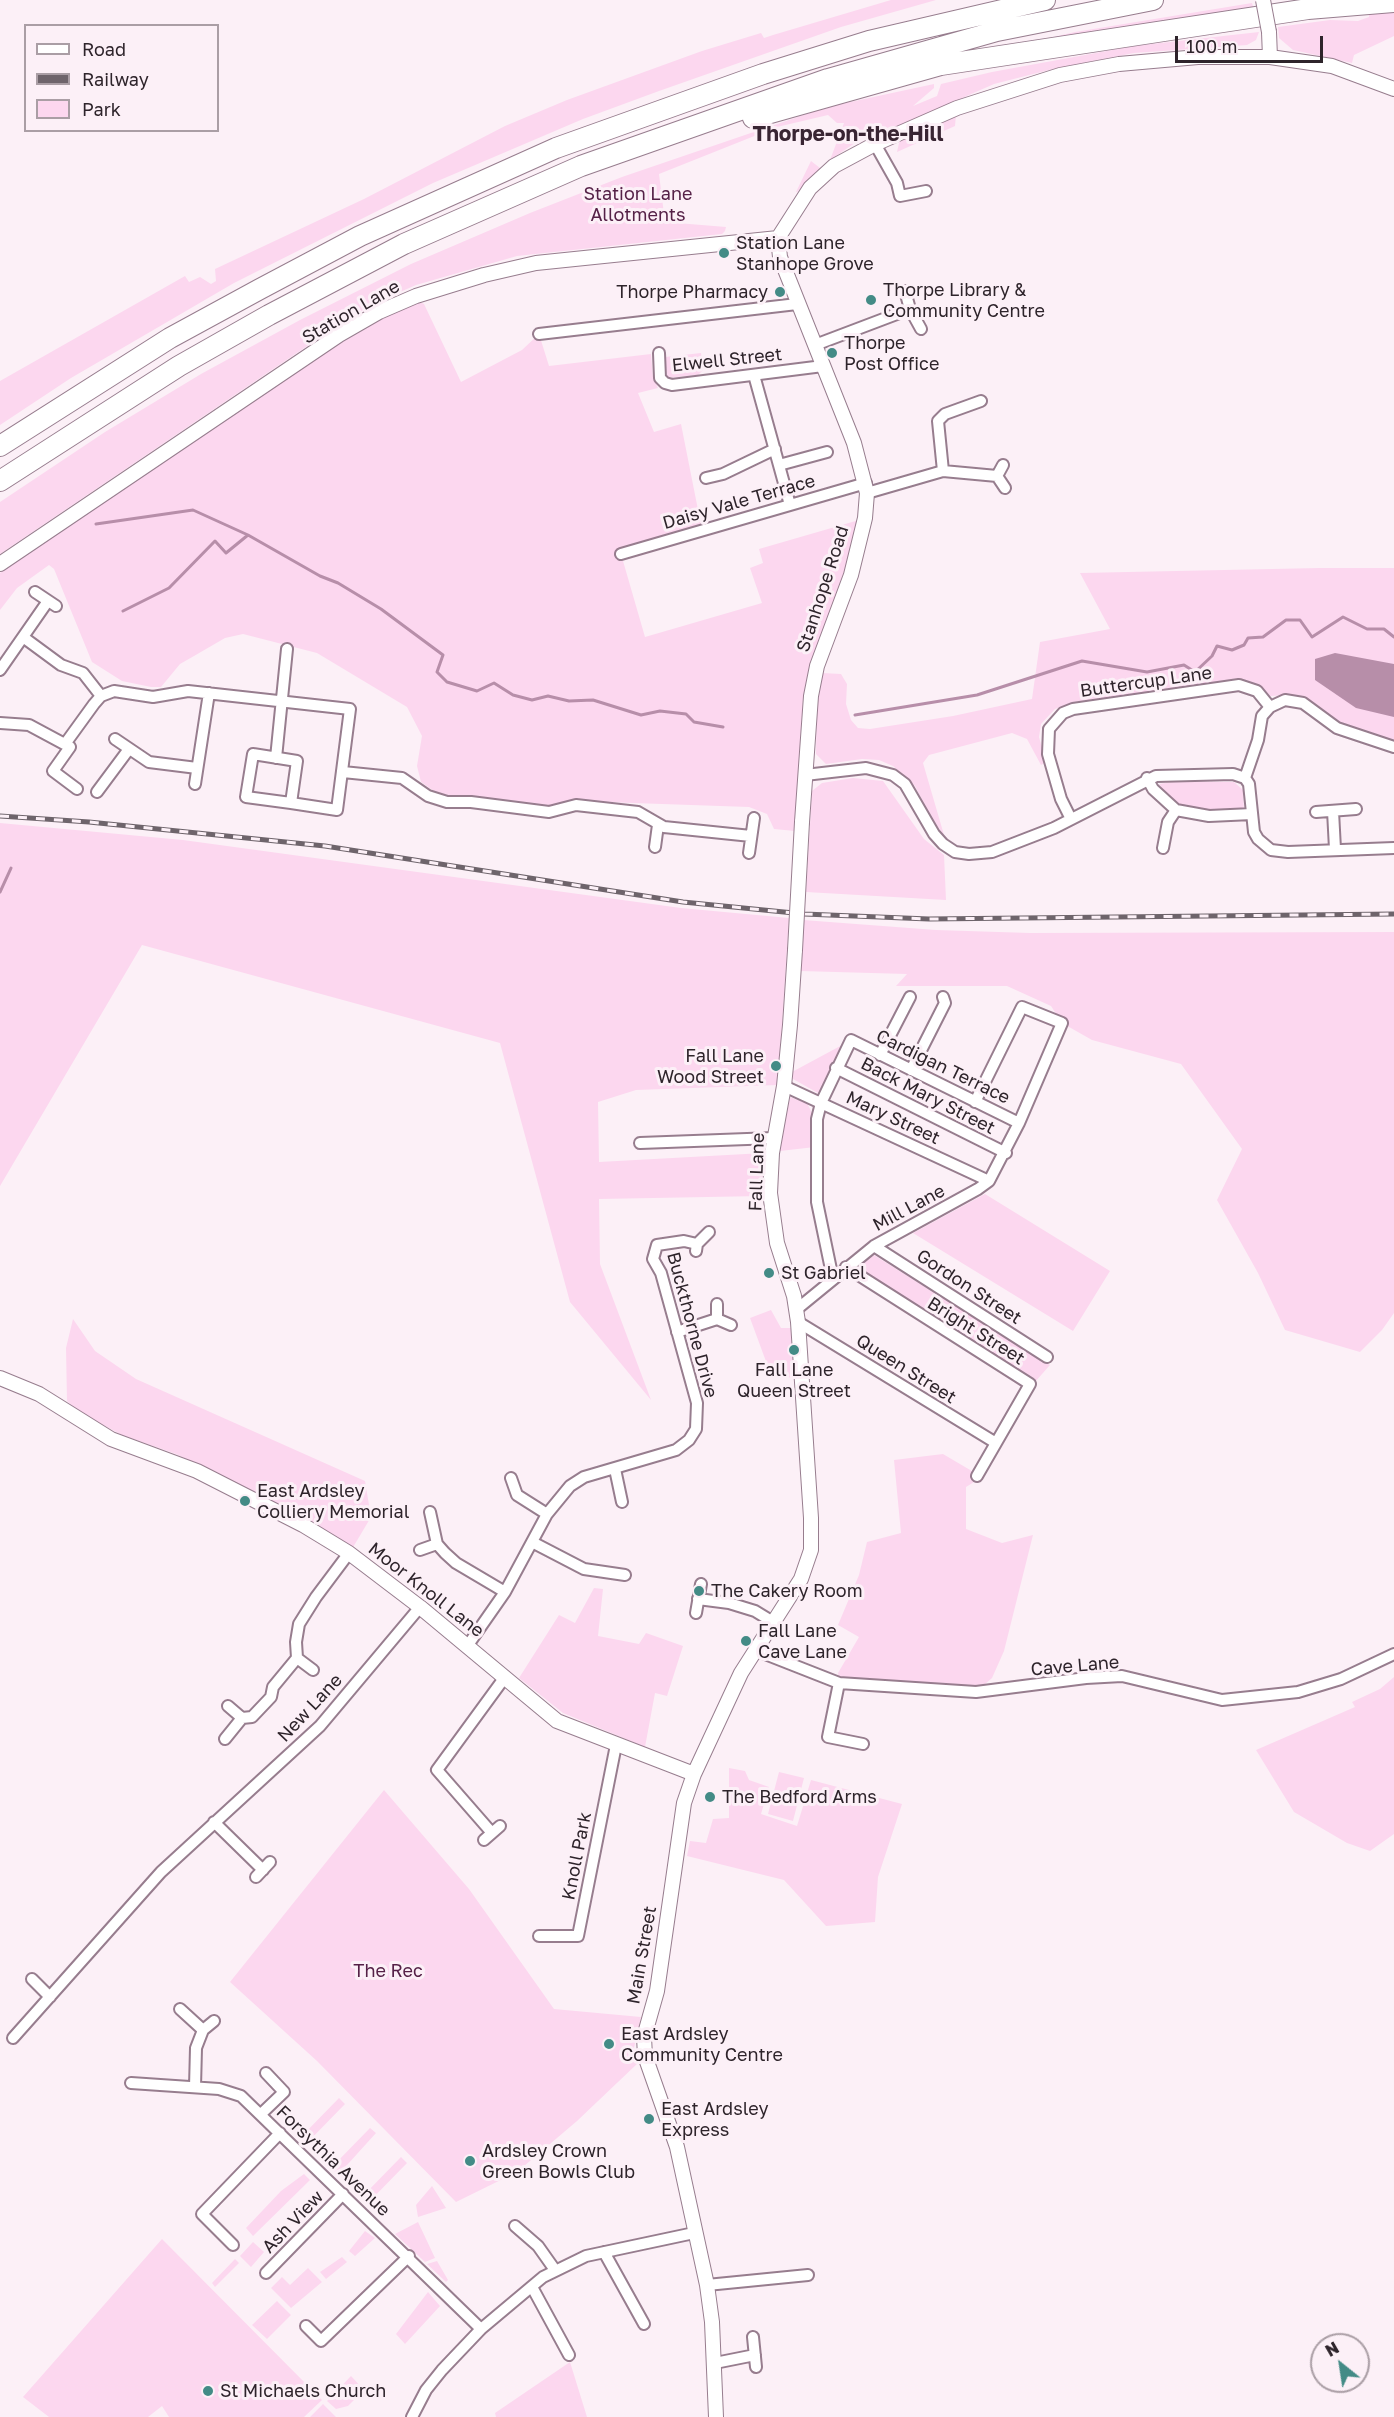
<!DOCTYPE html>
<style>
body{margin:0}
#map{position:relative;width:1394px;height:2417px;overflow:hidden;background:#fcf0f7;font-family:"Golos Text",sans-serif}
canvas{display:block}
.legend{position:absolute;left:24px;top:24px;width:195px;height:108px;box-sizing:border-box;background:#fcf0f7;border:2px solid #aa9ea5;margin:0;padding:8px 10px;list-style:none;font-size:18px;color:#2e242b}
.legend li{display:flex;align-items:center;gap:12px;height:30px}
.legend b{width:30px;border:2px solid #aa9ea5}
.north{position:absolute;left:1310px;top:2333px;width:60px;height:60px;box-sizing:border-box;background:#fcf0f7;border:2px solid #aa9ea5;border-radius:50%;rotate:330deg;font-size:16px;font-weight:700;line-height:24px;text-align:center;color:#2e242b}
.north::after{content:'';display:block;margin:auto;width:21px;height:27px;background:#438b86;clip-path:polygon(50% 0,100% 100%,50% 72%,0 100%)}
.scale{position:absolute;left:1175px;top:36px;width:148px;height:27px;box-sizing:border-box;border:3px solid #2e242b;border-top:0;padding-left:8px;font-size:18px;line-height:21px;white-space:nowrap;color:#2e242b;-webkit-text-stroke:4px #fcf0f7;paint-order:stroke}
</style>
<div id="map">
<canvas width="1394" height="2417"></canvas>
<ul class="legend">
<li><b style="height:8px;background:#fff"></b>Road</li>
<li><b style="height:8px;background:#6e646b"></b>Railway</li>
<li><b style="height:16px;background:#fcd7ef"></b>Park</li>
</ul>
<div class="north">N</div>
<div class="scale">100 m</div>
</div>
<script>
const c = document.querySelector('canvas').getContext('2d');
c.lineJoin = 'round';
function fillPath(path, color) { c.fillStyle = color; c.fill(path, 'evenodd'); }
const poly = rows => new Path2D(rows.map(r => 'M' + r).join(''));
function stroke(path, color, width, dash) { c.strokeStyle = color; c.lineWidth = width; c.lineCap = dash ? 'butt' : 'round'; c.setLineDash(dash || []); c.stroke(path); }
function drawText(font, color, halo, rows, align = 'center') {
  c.font = font + ' "Golos Text",sans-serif'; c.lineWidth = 6; c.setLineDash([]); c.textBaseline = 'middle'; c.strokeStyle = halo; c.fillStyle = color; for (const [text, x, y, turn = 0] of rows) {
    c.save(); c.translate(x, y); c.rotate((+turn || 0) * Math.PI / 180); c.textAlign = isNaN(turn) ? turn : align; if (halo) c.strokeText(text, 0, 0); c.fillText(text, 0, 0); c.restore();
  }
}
fillPath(poly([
 [891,0,936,0,841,27,659,91,583,119,433,183,234,283,71,378,0,425,0,381,185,276,189,282,200,277,211,284,216,281,215,269,364,199,505,126,567,100,702,51,761,33,764,38,773,35],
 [1252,3,1254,10,988,52,1075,32],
 [1394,11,1394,36,1354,55,1352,63,1293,50,1279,38,1278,27,1330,20,1358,21,1369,17,1369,13],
 [1259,32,1256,40,1247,45,1134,53,1053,69,994,84,876,136,871,132,830,160,844,123,837,123,828,115,777,127,659,174,665,222,726,227,725,231,722,234,517,256,416,285,382,300,350,317,0,554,0,502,105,432,201,374,300,320,411,264,530,213,622,177,827,107,934,84,934,88,913,106,937,96,941,84,992,72,1134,46],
 [956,115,955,126,897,152,900,139],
 [811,161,820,168,797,192,796,192],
 [420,302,424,304,461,382,522,350,539,334,549,366,651,354,653,377,658,388,638,393,654,432,681,424,702,530,621,554,645,637,762,603,750,568,763,563,759,549,859,520,852,549,808,673,803,697,795,831,774,829,767,814,749,807,604,802,581,799,555,806,438,794,421,782,417,766,422,736,407,707,317,653,243,634,225,638,194,656,180,664,161,687,151,687,122,681,92,662,54,569,49,565,17,588,0,610,0,573,339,344,389,315],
 [701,353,703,370,698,375,667,378,665,357],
 [1320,568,1394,568,1394,742,1336,722,1304,698,1293,695,1270,696,1250,683,1240,680,1068,704,1055,709,1041,724,1039,737,1046,762,1041,765,1027,739,1012,733,929,755,923,763,944,835,930,817,915,786,893,766,879,760,862,759,826,764,816,754,817,698,822,673,841,674,847,684,846,704,851,720,858,728,870,729,953,716,1032,699,1040,642,1110,629,1080,573],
 [853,778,883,781,924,839,944,855,946,900,806,892,812,791,822,783],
 [1176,781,1234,782,1243,790,1244,810,1205,812,1183,808,1166,795,1159,784],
 [0,823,183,840,681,908,789,918,778,1085,636,1090,598,1102,599,1162,764,1153,762,1196,599,1199,600,1264,651,1400,570,1302,500,1043,142,945,0,1186],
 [803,920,936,930,1030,933,1394,932,1394,1313,1382,1330,1360,1352,1285,1330,1258,1273,1217,1200,1242,1149,1181,1064,1092,1040,1062,1023,1051,1006,1007,986,896,986,907,974,800,971],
 [844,1044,821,1092,818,1093,793,1079,792,1072],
 [790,1097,807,1103,814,1117,815,1147,780,1151],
 [985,1194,1110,1271,1073,1331,913,1233],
 [874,1255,1050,1365,1035,1382,857,1272,857,1267],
 [771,1310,781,1328,791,1328,794,1378,771,1375,750,1318],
 [73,1319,95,1351,136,1379,365,1481,371,1517,352,1549,332,1534,257,1494,176,1454,122,1435,79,1412,67,1401,66,1348],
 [943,1454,982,1477,966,1487,966,1529,1002,1543,1033,1535,1004,1651,992,1678,976,1692,839,1683,838,1673,859,1637,838,1625,859,1575,867,1542,901,1533,894,1460],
 [594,1588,603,1589,598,1636,639,1644,646,1633,683,1646,667,1696,655,1693,645,1747,563,1713,519,1678,559,1615,575,1623],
 [1394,1677,1394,1834,1370,1851,1347,1843,1294,1812,1256,1750,1355,1707,1352,1702,1380,1689],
 [729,1768,745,1771,749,1780,769,1787,761,1814,797,1826,811,1780,902,1804,878,1877,875,1922,826,1926,784,1880,687,1856,690,1841,706,1843,713,1819,729,1818],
 [779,1772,804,1778,793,1821,768,1814],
 [384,1790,469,1889,554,2009,641,2017,634,2048,638,2063,577,2121,517,2172,456,2202,317,2061,230,1982],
 [339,2098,345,2104,306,2144,300,2138],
 [370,2128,376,2133,338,2175,331,2168],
 [401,2157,407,2163,367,2204,361,2198],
 [304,2174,310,2180,253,2236,246,2228,281,2191],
 [432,2186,446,2208,418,2217,416,2205],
 [418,2222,435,2258,425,2262,395,2234],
 [365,2231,375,2238,355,2256,349,2251],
 [162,2239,322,2400,304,2417,169,2417,162,2406,148,2417,49,2417,23,2397],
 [253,2242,264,2252,251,2267,240,2256],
 [342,2257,347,2262,326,2279,320,2272],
 [235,2259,239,2263,215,2287,212,2283],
 [437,2261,448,2280,446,2282,427,2264],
 [308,2268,322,2282,291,2308,271,2288,282,2277,290,2285],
 [428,2292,440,2306,405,2344,396,2334],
 [277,2301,291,2315,267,2339,252,2325],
 [570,2362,587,2417,496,2417,495,2413],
 [351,2376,364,2390,348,2406,336,2409,327,2401],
 [323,2404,336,2417,310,2417]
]), '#fcd7ef');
fillPath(poly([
 [1335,653,1394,664,1394,717,1356,708,1315,680,1315,659]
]), '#b78ea9');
stroke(poly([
 [96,524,193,510,248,535,320,576,338,583,381,609,443,655,437,672,447,682,477,691,494,683,513,695,532,700,548,696,569,701,593,700,641,715,660,711,686,714,694,722,723,727],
 [123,611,169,588,215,541,226,553,248,535],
 [855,715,977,695,1082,661,1147,672,1184,665,1195,672,1212,656,1217,646,1232,650,1244,645,1248,638,1263,637,1286,620,1300,620,1312,637,1343,617,1367,629,1384,629,1394,637],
 [0,892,11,868]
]), '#b78ea9', 3);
const minor = poly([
 [875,144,897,183,900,196,926,191],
 [905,291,910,309,921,329],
 [539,334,797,304],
 [815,345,910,309],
 [659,353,660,378,665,383,672,385,823,366],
 [754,375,790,505],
 [779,465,827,452],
 [1003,465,997,476,1005,488],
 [943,471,938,421,945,414,981,401],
 [706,478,723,474,775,449],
 [867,493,943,471,997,476],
 [621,554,866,483],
 [35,592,56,606],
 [23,637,61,665,83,673,101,696],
 [0,670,48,601],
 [0,723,29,725,70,747,53,771,77,789],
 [115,739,149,762,197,768],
 [65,744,94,704,101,696,114,691,153,697,188,691,350,709,337,810,291,803],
 [253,754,297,761,291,803,246,797,253,754],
 [276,758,287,649],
 [343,772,402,778,428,796,447,802,471,802,549,812,576,805,638,812,664,827,751,836],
 [805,775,866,768,893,775,905,784,934,834,943,844,955,852,969,854,992,852,1054,828,1156,776,1233,774,1245,778,1249,784,1254,832,1258,839,1271,850,1288,852,1394,848],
 [1147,778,1153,789,1176,810,1209,816,1252,814],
 [1245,778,1258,740,1262,716,1270,707,1285,700,1303,703,1337,728,1394,747],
 [195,784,209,693],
 [97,792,129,749],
 [1333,811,1335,849],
 [1316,812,1356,809],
 [1071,819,1061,799,1048,754,1049,729,1063,713,1073,709,1239,685,1257,691,1270,707],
 [655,847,658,825],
 [1163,848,1168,822,1176,810],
 [749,853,754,818],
 [880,1055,910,997],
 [836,1068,1006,1153],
 [911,1070,945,1003,943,997],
 [784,1086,989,1181],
 [640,1143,774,1138],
 [874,1246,1047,1357],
 [696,1251,697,1244,709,1232],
 [846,1267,1030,1384,977,1476],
 [833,1279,817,1202,817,1119,821,1103,851,1040,1019,1123],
 [717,1304,717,1319],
 [797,1309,874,1246,978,1189,989,1181,1019,1123,1062,1023,1022,1007,975,1102],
 [798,1322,996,1443],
 [677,1332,717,1319,731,1325],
 [615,1469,622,1502],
 [511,1478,517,1495,547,1514],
 [430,1512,437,1544,445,1553,456,1563,505,1592],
 [532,1542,584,1569,625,1575],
 [420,1550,437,1544],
 [698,1599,729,1603,755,1611,773,1622],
 [696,1613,701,1584],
 [468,1645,505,1592,547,1514,570,1486,584,1477,676,1450,689,1440,696,1429,697,1403,661,1273,653,1259,657,1245,684,1241,697,1244],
 [755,1650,839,1683,976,1692,1086,1678,1122,1676,1222,1700,1298,1692,1341,1679,1394,1654],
 [297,1658,313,1670],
 [839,1683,828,1737,863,1744],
 [228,1706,242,1718],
 [225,1739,242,1718,252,1717,271,1697,273,1687,297,1658,296,1642,299,1624,316,1597,349,1553],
 [214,1822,263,1870],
 [492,1833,437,1770,505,1677],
 [484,1840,500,1826],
 [256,1877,270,1862],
 [539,1936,578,1936,616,1745],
 [32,1979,50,1997],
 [180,2009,203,2030],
 [13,2038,161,1872,320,1726,420,1607],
 [131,2083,219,2089,241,2096,481,2329],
 [195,2087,196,2048,203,2030,214,2021],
 [261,2114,284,2092,266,2073],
 [515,2226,538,2246,555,2270],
 [233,2245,202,2214,280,2133],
 [604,2252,644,2324],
 [266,2273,343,2194],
 [707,2285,808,2275],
 [532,2287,569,2355],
 [306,2326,321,2341,409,2256],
 [753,2337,756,2367],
 [715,2363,755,2355],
 [412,2417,426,2390,442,2370,481,2329,543,2277,586,2256,694,2233]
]);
const tertiary = poly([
 [1269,32,1270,57],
 [0,564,339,335,379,312,416,296,484,275,536,263,778,238],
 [802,822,811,696,817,666,851,575,865,518,867,493,854,443,780,257,778,238,810,188,834,166,875,144,957,108,1060,75,1119,64,1198,57,1270,57,1332,66,1394,89],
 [0,1378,39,1394,111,1439,197,1471,303,1525,349,1553,420,1607,557,1721,694,1774],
 [716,2417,712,2322,707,2285,677,2147,645,2056,644,2037,657,1991,684,1803,694,1774,741,1673,801,1579,811,1550,811,1518,798,1322,794,1296,777,1243,770,1193,772,1153,784,1086,790,1025,795,950]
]);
const motorway = poly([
 [753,118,941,65,1308,9,1394,2],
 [0,446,170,338,260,289,360,236,556,148,763,74,869,41,1045,0],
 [0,481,179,366,269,315,404,244,581,166,828,79,997,31,1153,0]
]);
stroke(minor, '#977d8e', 14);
stroke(tertiary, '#977d8e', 16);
stroke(motorway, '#977d8e', 22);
stroke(minor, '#fff', 10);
stroke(tertiary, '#fff', 14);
stroke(motorway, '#fff', 20);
const rail = poly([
 [0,816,89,822,325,846,683,902,804,914,929,919,1394,914]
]);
stroke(rail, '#6e646b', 5);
stroke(rail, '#fcf0f7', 3, [9]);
const tertiaryBridge = poly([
 [1263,0,1269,32],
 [795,950,802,822]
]);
stroke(tertiaryBridge, '#977d8e', 16, []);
stroke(tertiaryBridge, '#fff', 14);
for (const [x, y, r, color] of [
 [724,253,6,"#438b86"],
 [780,292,6,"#438b86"],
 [871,300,6,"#438b86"],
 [832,353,6,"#438b86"],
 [776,1066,6,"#438b86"],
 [769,1273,6,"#438b86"],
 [794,1350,6,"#438b86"],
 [245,1501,6,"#438b86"],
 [699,1591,6,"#438b86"],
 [746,1641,6,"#438b86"],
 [710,1797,6,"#438b86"],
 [609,2044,6,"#438b86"],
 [649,2119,6,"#438b86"],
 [470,2161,6,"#438b86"],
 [208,2391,6,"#438b86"]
]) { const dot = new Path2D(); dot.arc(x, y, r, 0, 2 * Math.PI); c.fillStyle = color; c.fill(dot); stroke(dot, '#fcf0f7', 2); }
drawText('18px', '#552147', '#fcf0f7', [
 ["Station Lane",638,194],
 ["Allotments",638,215],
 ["The Rec",388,1971]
]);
drawText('18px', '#2e242b', '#fcf0f7', [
 ["Station Lane",736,243],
 ["Stanhope Grove",736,264],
 ["Thorpe Library &",883,290],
 ["Community Centre",883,311],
 ["Thorpe Pharmacy",768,292,"right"],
 ["Thorpe",844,343],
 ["Post Office",844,364],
 ["Fall Lane",764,1056,"right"],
 ["Wood Street",764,1077,"right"],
 ["St Gabriel",781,1273],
 ["Fall Lane",794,1370,"center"],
 ["Queen Street",794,1391,"center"],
 ["East Ardsley",257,1491],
 ["Colliery Memorial",257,1512],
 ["The Cakery Room",711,1591],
 ["Fall Lane",758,1631],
 ["Cave Lane",758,1652],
 ["The Bedford Arms",722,1797],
 ["East Ardsley",621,2034],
 ["Community Centre",621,2055],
 ["East Ardsley",661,2109],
 ["Express",661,2130],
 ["Ardsley Crown",482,2151],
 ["Green Bowls Club",482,2172],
 ["St Michaels Church",220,2391]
], 'left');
drawText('18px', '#2e242b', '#fcf0f7', [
 ["Station Lane",351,312,-30],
 ["Elwell Street",727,360,-6],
 ["Daisy Vale Terrace",739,502,-16],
 ["Stanhope Road",823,589,-72],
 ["Buttercup Lane",1146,682,-8],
 ["Cardigan Terrace",943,1067,26],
 ["Back Mary Street",928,1096,27],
 ["Mary Street",893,1118,25],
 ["Fall Lane",757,1172,-88],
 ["Mill Lane",909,1208,-28],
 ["Gordon Street",969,1287,33],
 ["Buckthorne Drive",692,1325,75],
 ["Bright Street",976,1331,32],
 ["Queen Street",906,1369,32],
 ["Moor Knoll Lane",426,1590,38],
 ["Cave Lane",1075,1666,-5],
 ["New Lane",310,1708,-47],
 ["Knoll Park",577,1856,-79],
 ["Main Street",642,1955,-80],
 ["Forsythia Avenue",333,2161,44],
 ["Ash View",293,2222,-46]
]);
drawText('bold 21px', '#392533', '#fcf0f7', [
 ["Thorpe-on-the-Hill",848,134]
]);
</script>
